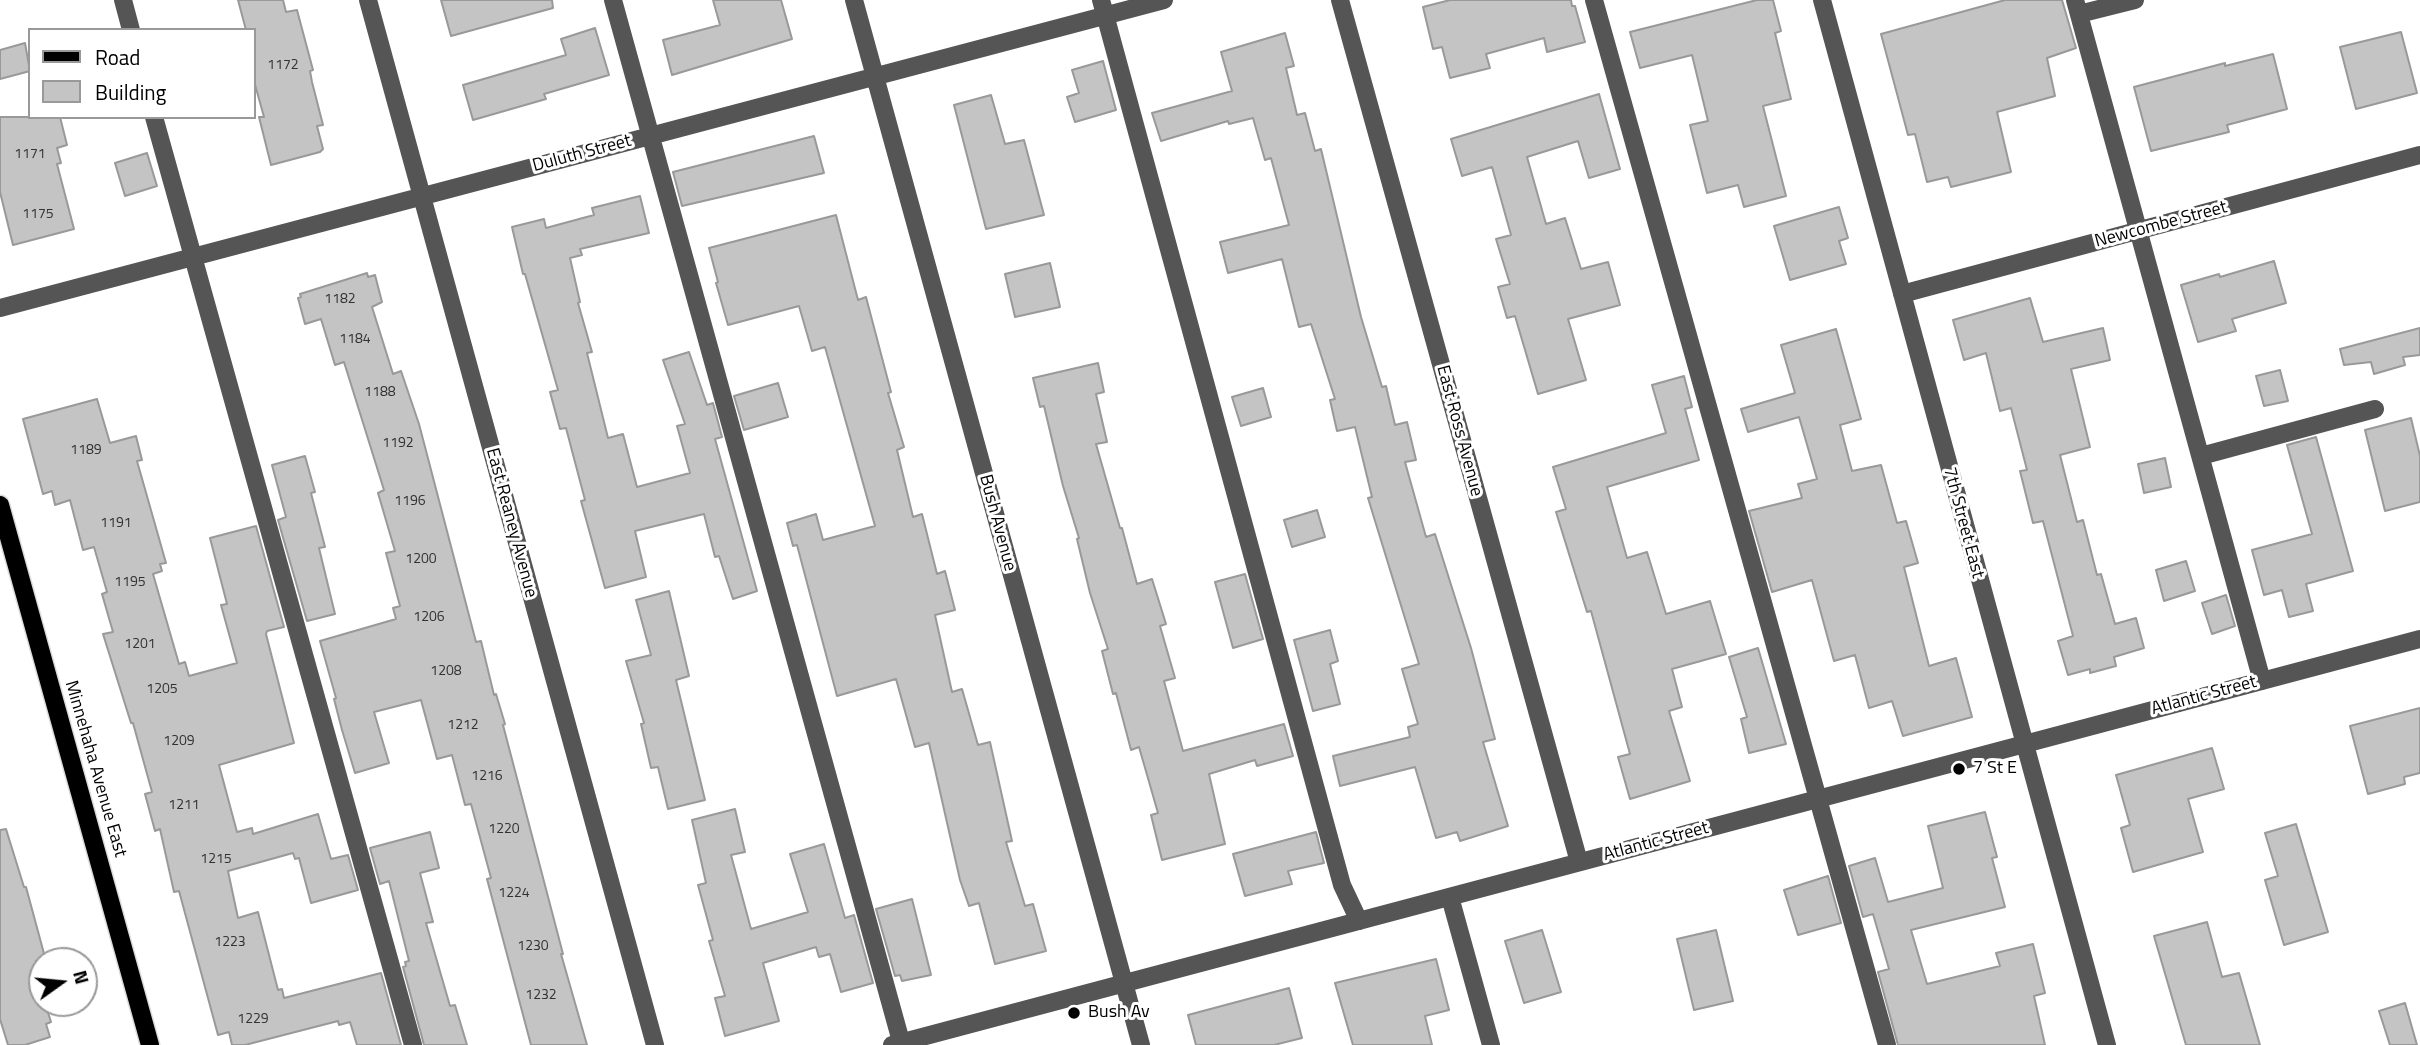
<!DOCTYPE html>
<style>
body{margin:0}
#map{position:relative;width:2420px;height:1045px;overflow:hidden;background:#fff;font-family:"Titillium Web",sans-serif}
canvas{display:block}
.legend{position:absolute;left:28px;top:28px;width:228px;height:91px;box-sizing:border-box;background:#fff;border:2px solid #999;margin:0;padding:9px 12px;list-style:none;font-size:21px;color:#000}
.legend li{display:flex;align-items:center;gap:14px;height:35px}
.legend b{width:35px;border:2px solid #999}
.north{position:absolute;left:28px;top:947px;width:70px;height:70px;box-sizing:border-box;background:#fff;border:2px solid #999;border-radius:50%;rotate:75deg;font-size:19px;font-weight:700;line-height:28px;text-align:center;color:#000}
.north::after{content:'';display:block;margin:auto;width:24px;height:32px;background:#000;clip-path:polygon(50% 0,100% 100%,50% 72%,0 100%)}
</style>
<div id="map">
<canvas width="2420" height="1045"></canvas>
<ul class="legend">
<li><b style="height:9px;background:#000"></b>Road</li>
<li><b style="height:19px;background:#c4c4c4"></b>Building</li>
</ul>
<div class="north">N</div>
</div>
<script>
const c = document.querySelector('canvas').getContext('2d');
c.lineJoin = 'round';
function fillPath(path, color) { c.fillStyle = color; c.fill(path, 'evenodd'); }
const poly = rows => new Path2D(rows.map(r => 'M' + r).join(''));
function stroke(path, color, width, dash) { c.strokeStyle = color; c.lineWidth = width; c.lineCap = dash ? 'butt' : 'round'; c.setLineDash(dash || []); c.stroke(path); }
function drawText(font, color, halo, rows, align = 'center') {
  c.font = font + ' "Titillium Web",sans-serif'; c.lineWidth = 6; c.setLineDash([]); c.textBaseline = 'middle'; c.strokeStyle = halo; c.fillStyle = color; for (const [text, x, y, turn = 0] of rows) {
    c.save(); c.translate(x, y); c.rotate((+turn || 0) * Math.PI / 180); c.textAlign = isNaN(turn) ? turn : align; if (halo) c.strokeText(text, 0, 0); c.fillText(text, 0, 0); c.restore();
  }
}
const building = poly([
 [238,0,283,0,286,12,297,10,313,70,310,71,312,82,323,125,317,126,323,149,320,152,271,165,259,117,264,117,254,81,254,30,246,30,238,0],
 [441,0,552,0,553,8,451,36,441,0],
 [713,0,781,0,792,39,672,75,663,40,720,25,713,0],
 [1450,0,1571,0,1572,6,1575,6,1585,42,1547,52,1544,38,1486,54,1490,68,1450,78,1442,47,1433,49,1423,7,1450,0],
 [1757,0,1773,0,1781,31,1775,33,1791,99,1763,106,1786,196,1744,207,1738,185,1707,193,1690,125,1708,121,1692,55,1640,68,1630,32,1757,0],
 [2005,0,2062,0,2076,48,2047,58,2055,96,1997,112,2011,172,1951,187,1948,177,1927,182,1915,134,1908,135,1881,34,2005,0],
 [595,28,609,75,544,94,546,99,473,120,463,85,566,55,561,39,595,28],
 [2401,32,2417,93,2356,109,2340,47,2401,32],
 [1285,33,1294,66,1286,68,1297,115,1305,113,1315,151,1321,149,1361,317,1382,387,1386,386,1395,425,1407,422,1416,460,1405,462,1426,537,1435,534,1471,648,1495,739,1483,742,1508,826,1460,841,1457,832,1436,838,1415,767,1340,786,1333,756,1410,737,1408,727,1418,724,1402,669,1419,664,1368,498,1372,497,1355,427,1337,431,1330,400,1335,399,1311,324,1299,327,1282,259,1228,273,1220,242,1289,225,1271,158,1265,160,1253,118,1229,124,1228,121,1161,141,1152,113,1232,91,1221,52,1285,33],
 [25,43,30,71,0,79,0,50,25,43],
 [2273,54,2287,109,2227,125,2229,132,2151,151,2134,87,2225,63,2225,66,2273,54],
 [1103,61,1116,110,1075,122,1067,97,1079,93,1072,70,1103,61],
 [1599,94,1620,169,1589,178,1578,141,1527,157,1546,224,1565,218,1581,269,1608,262,1620,305,1568,319,1586,380,1538,394,1515,316,1507,318,1498,287,1510,284,1496,239,1511,235,1492,167,1462,176,1451,139,1599,94],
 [991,95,1005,144,1024,140,1044,215,986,229,954,105,991,95],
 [0,117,60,117,67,145,57,148,61,163,57,164,74,229,13,245,0,192,0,117],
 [814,136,824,173,682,206,673,172,814,136],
 [147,153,157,186,125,196,115,163,147,153],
 [640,196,649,233,580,249,582,255,570,258,580,302,578,303,592,352,587,353,608,438,623,434,637,487,690,473,677,426,685,424,663,360,689,352,707,405,713,403,722,437,715,439,757,591,733,599,719,556,715,557,704,514,635,531,646,577,605,588,581,501,585,500,566,428,560,429,550,392,558,390,525,274,523,274,512,227,544,219,546,228,594,215,592,208,640,196],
 [1839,207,1848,238,1839,241,1846,264,1790,280,1774,226,1839,207],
 [836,215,858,300,866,297,891,392,888,393,904,447,897,450,913,517,922,514,937,574,945,571,955,610,935,615,952,692,962,689,978,745,990,742,1012,841,1006,842,1025,906,1033,904,1046,951,995,964,979,903,969,906,960,880,929,743,915,747,896,679,837,696,797,545,793,546,787,523,816,514,823,540,875,526,825,347,812,351,799,306,728,325,716,283,718,282,709,248,836,215],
 [2274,261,2286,303,2232,319,2236,331,2198,342,2181,285,2219,274,2220,277,2274,261],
 [1050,263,1060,307,1015,317,1005,274,1050,263],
 [367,273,368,277,375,275,382,302,372,307,393,374,401,371,419,424,476,642,481,641,494,695,496,694,505,724,503,725,563,954,561,954,587,1045,531,1045,487,879,491,878,471,804,465,805,452,755,437,759,421,700,374,712,389,763,355,773,342,730,334,699,336,698,320,641,396,619,393,608,400,606,386,553,395,551,378,493,384,490,344,362,335,365,321,319,305,324,298,298,301,297,300,294,367,273],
 [2030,298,2043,342,2103,328,2110,360,2071,369,2090,447,2060,455,2077,522,2083,520,2097,575,2101,574,2115,624,2136,618,2144,648,2114,657,2116,666,2090,673,2090,669,2068,675,2058,641,2073,636,2043,521,2033,523,2020,471,2027,470,2011,408,2000,411,1986,353,1964,360,1953,320,2030,298],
 [2420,328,2420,355,2403,357,2405,365,2374,374,2371,362,2344,365,2340,349,2420,328],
 [1836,329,1861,419,1840,425,1852,471,1881,465,1897,523,1906,521,1918,563,1904,567,1929,666,1956,658,1972,717,1903,736,1892,701,1869,708,1855,655,1834,661,1812,580,1772,592,1749,511,1802,498,1798,484,1817,479,1799,417,1748,432,1741,409,1795,393,1781,345,1836,329],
 [1098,363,1104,392,1096,394,1107,442,1096,444,1120,528,1122,528,1137,584,1152,579,1166,624,1160,626,1175,678,1164,681,1183,751,1284,724,1293,756,1257,766,1255,760,1209,774,1225,844,1162,860,1151,815,1158,813,1139,747,1131,750,1116,693,1113,694,1102,651,1108,649,1090,593,1077,539,1079,538,1063,486,1044,406,1040,407,1033,378,1098,363],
 [2280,370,2288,401,2264,406,2256,376,2280,370],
 [1684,376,1692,407,1685,409,1699,460,1607,487,1627,558,1647,552,1666,614,1710,601,1726,654,1672,669,1682,707,1669,711,1690,781,1630,799,1618,757,1630,754,1591,611,1587,612,1556,512,1566,509,1553,467,1666,433,1652,385,1684,376],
 [778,383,788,417,744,430,734,396,778,383],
 [1263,388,1271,417,1241,426,1232,397,1263,388],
 [97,399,110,443,136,436,142,460,137,461,166,563,160,564,162,571,153,574,179,664,185,662,189,676,237,663,221,605,227,604,210,538,256,526,284,627,267,631,266,634,294,743,219,765,237,832,252,828,253,834,318,814,331,859,348,855,358,890,311,903,299,858,295,859,293,853,228,871,238,918,258,912,278,990,282,989,284,998,381,973,401,1045,357,1045,350,1022,339,1025,338,1021,245,1045,232,1045,229,1032,218,1035,179,891,174,892,160,829,155,831,145,794,152,792,133,723,131,723,103,634,113,632,102,594,107,592,94,547,83,550,70,500,55,505,52,491,43,494,23,419,97,399],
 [2411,418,2420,456,2420,502,2385,511,2365,430,2411,418],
 [2316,437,2353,571,2306,584,2313,611,2289,617,2282,590,2264,595,2252,550,2312,534,2287,445,2316,437],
 [305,456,315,492,311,493,325,547,319,548,335,614,307,621,278,520,286,517,272,465,305,456],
 [2165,458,2171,487,2144,493,2138,464,2165,458],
 [1317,510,1325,537,1292,547,1284,520,1317,510],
 [2186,561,2195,591,2164,601,2156,570,2186,561],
 [1245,574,1263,639,1233,648,1215,582,1245,574],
 [669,591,689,676,676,680,705,800,668,809,658,767,651,768,641,724,644,723,626,661,651,655,636,600,669,591],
 [2226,595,2235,626,2212,634,2202,603,2226,595],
 [1330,630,1338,661,1330,664,1340,704,1313,711,1294,640,1330,630],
 [1758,648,1786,744,1749,753,1741,719,1747,717,1729,657,1758,648],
 [2420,708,2420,773,2404,777,2405,784,2368,794,2350,726,2420,708],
 [2212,748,2224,789,2188,799,2203,852,2133,872,2121,828,2130,825,2116,775,2212,748],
 [735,809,745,852,731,855,751,929,808,912,790,854,824,844,845,918,854,915,873,983,841,992,830,954,819,957,816,947,763,963,779,1021,725,1036,715,998,725,996,709,941,713,940,698,885,706,883,692,820,735,809],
 [1985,812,1997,857,1992,858,2005,907,1911,930,1927,984,2000,966,1996,953,2033,944,2045,993,2034,996,2045,1045,1898,1045,1878,972,1889,969,1873,914,1863,917,1849,866,1875,858,1888,902,1943,888,1928,826,1985,812],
 [2296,824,2328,932,2284,945,2265,880,2278,876,2265,833,2296,824],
 [6,829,24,887,26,887,46,961,36,961,42,982,39,983,42,1003,45,1003,51,1022,46,1024,50,1037,25,1045,8,1045,0,1019,0,830,6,829],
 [430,832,439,868,420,873,433,922,426,923,450,1006,455,1005,467,1045,424,1045,403,967,406,966,405,962,409,961,389,881,380,884,370,848,430,832],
 [1316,832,1324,863,1288,871,1292,884,1245,896,1233,854,1316,832],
 [1828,876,1841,923,1798,935,1784,890,1828,876],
 [912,899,931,975,902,981,900,975,895,976,876,909,912,899],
 [2207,922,2222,977,2239,973,2260,1045,2186,1045,2154,936,2207,922],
 [1542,930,1561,992,1524,1003,1505,941,1542,930],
 [1716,930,1733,1001,1694,1010,1677,939,1716,930],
 [1436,959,1449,1010,1425,1016,1432,1045,1353,1045,1335,983,1436,959],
 [1289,988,1302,1038,1274,1045,1196,1045,1188,1015,1289,988],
 [2405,1003,2417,1045,2390,1045,2379,1011,2405,1003]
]);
fillPath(building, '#c4c4c4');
stroke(building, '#999', 2);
const major = poly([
 [0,505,150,1045]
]);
stroke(major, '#dbdbdb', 21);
stroke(poly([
 [123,0,131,30],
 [368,0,655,1045],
 [613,0,902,1045],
 [854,0,1141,1045],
 [1101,0,1342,885,1359,921],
 [1340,0,1579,862],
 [1594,0,1887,1045],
 [1822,0,2107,1045],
 [2075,0,2262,681],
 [2079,14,2135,0],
 [154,117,413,1045],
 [1902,294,2420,155],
 [0,308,1164,0],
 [2201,456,2375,409],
 [1450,897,1491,1045],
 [892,1045,2420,639]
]), '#555', 18);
stroke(major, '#000', 18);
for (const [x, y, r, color] of [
 [1959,769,7,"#000"],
 [1074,1013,7,"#000"]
]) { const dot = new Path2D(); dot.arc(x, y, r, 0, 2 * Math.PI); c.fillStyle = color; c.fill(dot); stroke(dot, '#fff', 2.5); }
drawText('14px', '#313131', null, [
 ["1172",283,66],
 ["1171",30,155],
 ["1175",38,215],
 ["1182",340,300],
 ["1184",355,340],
 ["1188",380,393],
 ["1192",398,444],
 ["1189",86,451],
 ["1196",410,502],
 ["1191",116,524],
 ["1200",421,560],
 ["1195",130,583],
 ["1206",429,618],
 ["1201",140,645],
 ["1208",446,672],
 ["1205",162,690],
 ["1212",463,726],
 ["1209",179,742],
 ["1216",487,777],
 ["1211",184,806],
 ["1220",504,830],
 ["1215",216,860],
 ["1224",514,894],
 ["1223",230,943],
 ["1230",533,947],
 ["1232",541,996],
 ["1229",253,1020]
]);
drawText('18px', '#000', '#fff', [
 ["Duluth Street",582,154,-15],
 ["Newcombe Street",2161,225,-15],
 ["East Ross Avenue",1459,431,75],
 ["East Reaney Avenue",511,523,75],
 ["Bush Avenue",997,523,75],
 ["7th Street East",1963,523,75],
 ["Atlantic Street",2204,696,-15],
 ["Minnehaha Avenue East",95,769,74],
 ["Atlantic Street",1656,842,-15]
]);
drawText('18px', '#000', '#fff', [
 ["7 St E",1973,769],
 ["Bush Av",1088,1013]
], 'left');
</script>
